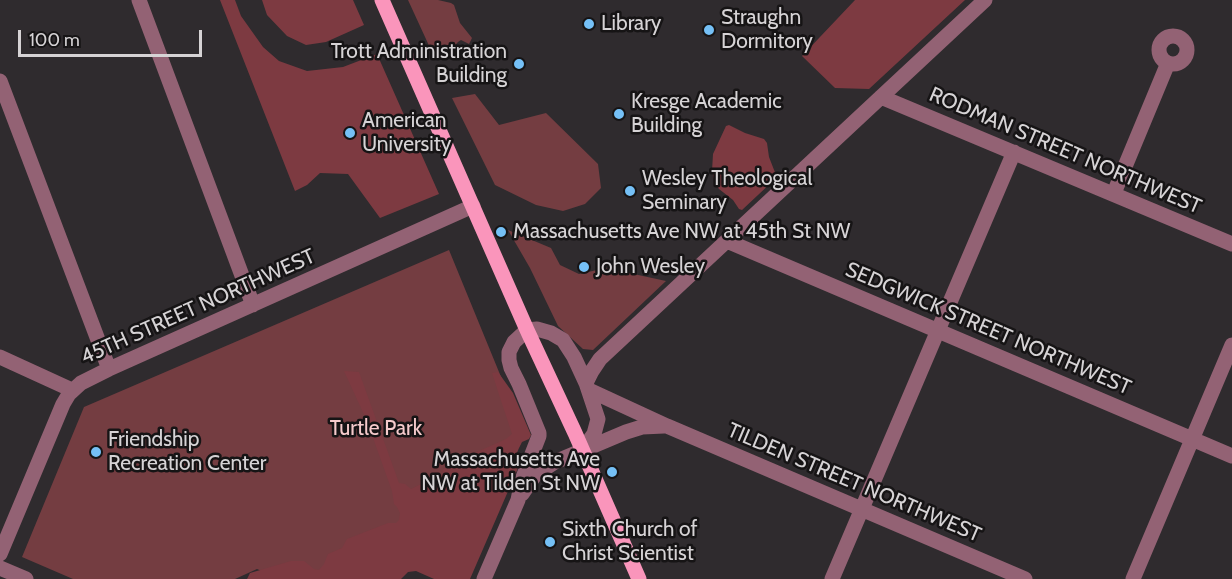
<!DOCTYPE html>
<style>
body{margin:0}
#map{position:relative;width:1232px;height:579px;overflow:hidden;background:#2f2b2e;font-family:Cabin,sans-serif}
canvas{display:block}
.scale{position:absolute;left:18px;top:30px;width:184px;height:27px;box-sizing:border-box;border:3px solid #d6d3d5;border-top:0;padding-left:8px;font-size:18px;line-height:21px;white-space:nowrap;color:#d6d3d5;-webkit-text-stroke:4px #161415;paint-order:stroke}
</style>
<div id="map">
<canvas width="1232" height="579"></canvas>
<div class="scale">100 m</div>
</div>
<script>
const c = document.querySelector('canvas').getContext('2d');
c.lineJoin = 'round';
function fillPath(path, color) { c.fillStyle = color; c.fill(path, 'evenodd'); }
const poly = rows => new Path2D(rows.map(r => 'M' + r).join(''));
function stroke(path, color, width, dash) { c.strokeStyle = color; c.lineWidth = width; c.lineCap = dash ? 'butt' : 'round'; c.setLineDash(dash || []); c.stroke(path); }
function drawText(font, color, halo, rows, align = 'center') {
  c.font = font + ' Cabin,sans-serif'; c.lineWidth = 5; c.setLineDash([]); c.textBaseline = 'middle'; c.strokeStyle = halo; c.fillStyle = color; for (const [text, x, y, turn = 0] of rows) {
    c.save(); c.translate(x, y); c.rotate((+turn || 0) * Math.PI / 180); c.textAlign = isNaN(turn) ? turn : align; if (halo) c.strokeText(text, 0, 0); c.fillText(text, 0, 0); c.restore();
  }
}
fillPath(poly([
 [408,0,438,0,451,3,454,5,460,23,472,38,469,44,461,40,458,42,448,53,439,56,435,55,431,50],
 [475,94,499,125,546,113,598,164,601,188,585,204,563,211,536,205,495,185,452,98],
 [508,230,551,248,560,265,579,274,606,268,666,281,593,350,583,349,558,326,530,268],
 [449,250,524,433,404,562,280,579,257,569,235,579,73,579,22,557,84,407]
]), '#743d41');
fillPath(poly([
 [220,0,235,0,241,16,263,47,279,61,307,71,343,67,377,54,439,194,380,218,348,174,320,173,307,185,295,191],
 [262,0,353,0,364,25,326,42,306,45,287,36,267,15],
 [855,0,965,0,869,89,835,88,802,56],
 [729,125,745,133,764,139,767,143,769,157,776,175,774,180,742,210,739,209,733,200,719,189,715,183,712,171,713,154,726,126],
 [344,371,359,372,399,483,405,484,411,489,425,482,434,483,439,486,447,483,442,470,466,457,506,439,512,434,492,373,498,372,513,393,531,435,529,439,522,442,519,448,516,455,522,459,470,579,434,579,416,571,408,572,401,579,247,579,250,573,291,561,304,561,314,569,319,570,324,564,328,554,342,548,347,539,388,523,396,523,399,520,400,513,397,507,394,504,392,491,367,421]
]), '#7d3a41');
stroke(poly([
 [139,0,253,305],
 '1159 50a14 14 0 1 1 28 0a14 14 0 1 1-28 0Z',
 [0,81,109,369],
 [881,97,1232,244],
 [1114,193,1168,63],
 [727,241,1232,456],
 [0,357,72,390],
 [586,383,592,371,600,359,985,0],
 [589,390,667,426,1025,579],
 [522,494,535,475,555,462,626,432,642,427,664,426],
 [0,554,63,404,69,394,81,383,109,369,473,206],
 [0,568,26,579],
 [484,579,518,500,522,480,539,436,539,433,519,384,511,368,509,360,509,352,514,342,527,330,537,329,551,333,563,340,574,357,586,383,598,419,594,434,582,450],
 [832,579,1014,152],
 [1133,579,1232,345]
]), '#936274', 15);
stroke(poly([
 [382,0,527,330,575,433,639,579]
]), '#fa95bb', 15);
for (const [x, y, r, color] of [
 [589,24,6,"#75c0f6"],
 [709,30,6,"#75c0f6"],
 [519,64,6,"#75c0f6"],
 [619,114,6,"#75c0f6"],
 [350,133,6,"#75c0f6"],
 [630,191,6,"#75c0f6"],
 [501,232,6,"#75c0f6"],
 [584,267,6,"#75c0f6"],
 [96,452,6,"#75c0f6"],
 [612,472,6,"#75c0f6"],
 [550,542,6,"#75c0f6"]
]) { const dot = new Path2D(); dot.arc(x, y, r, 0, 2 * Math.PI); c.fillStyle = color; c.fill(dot); stroke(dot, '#161415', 2); }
drawText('21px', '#d6d3d5', '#161415', [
 ["Straughn",721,18],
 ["Dormitory",721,42],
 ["Library",601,24],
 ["Trott Administration",507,52,"right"],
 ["Building",507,76,"right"],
 ["Kresge Academic",631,102],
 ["Building",631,126],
 ["American",362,121],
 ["University",362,145],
 ["Wesley Theological",642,179],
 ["Seminary",642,203],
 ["Massachusetts Ave NW at 45th St NW",513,232],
 ["John Wesley",596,267],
 ["Friendship",108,440],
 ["Recreation Center",108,464],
 ["Massachusetts Ave",600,460,"right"],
 ["NW at Tilden St NW",600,484,"right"],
 ["Sixth Church of",562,530],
 ["Christ Scientist",562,554]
], 'left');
drawText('21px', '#d6d3d5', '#161415', [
 ["RODMAN STREET NORTHWEST",1065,151,23],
 ["45TH STREET NORTHWEST",198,307,-24],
 ["SEDGWICK STREET NORTHWEST",988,329,23],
 ["TILDEN STREET NORTHWEST",854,483,23]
]);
drawText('21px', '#f6cbcc', '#161415', [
 ["Turtle Park",376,429]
]);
</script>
